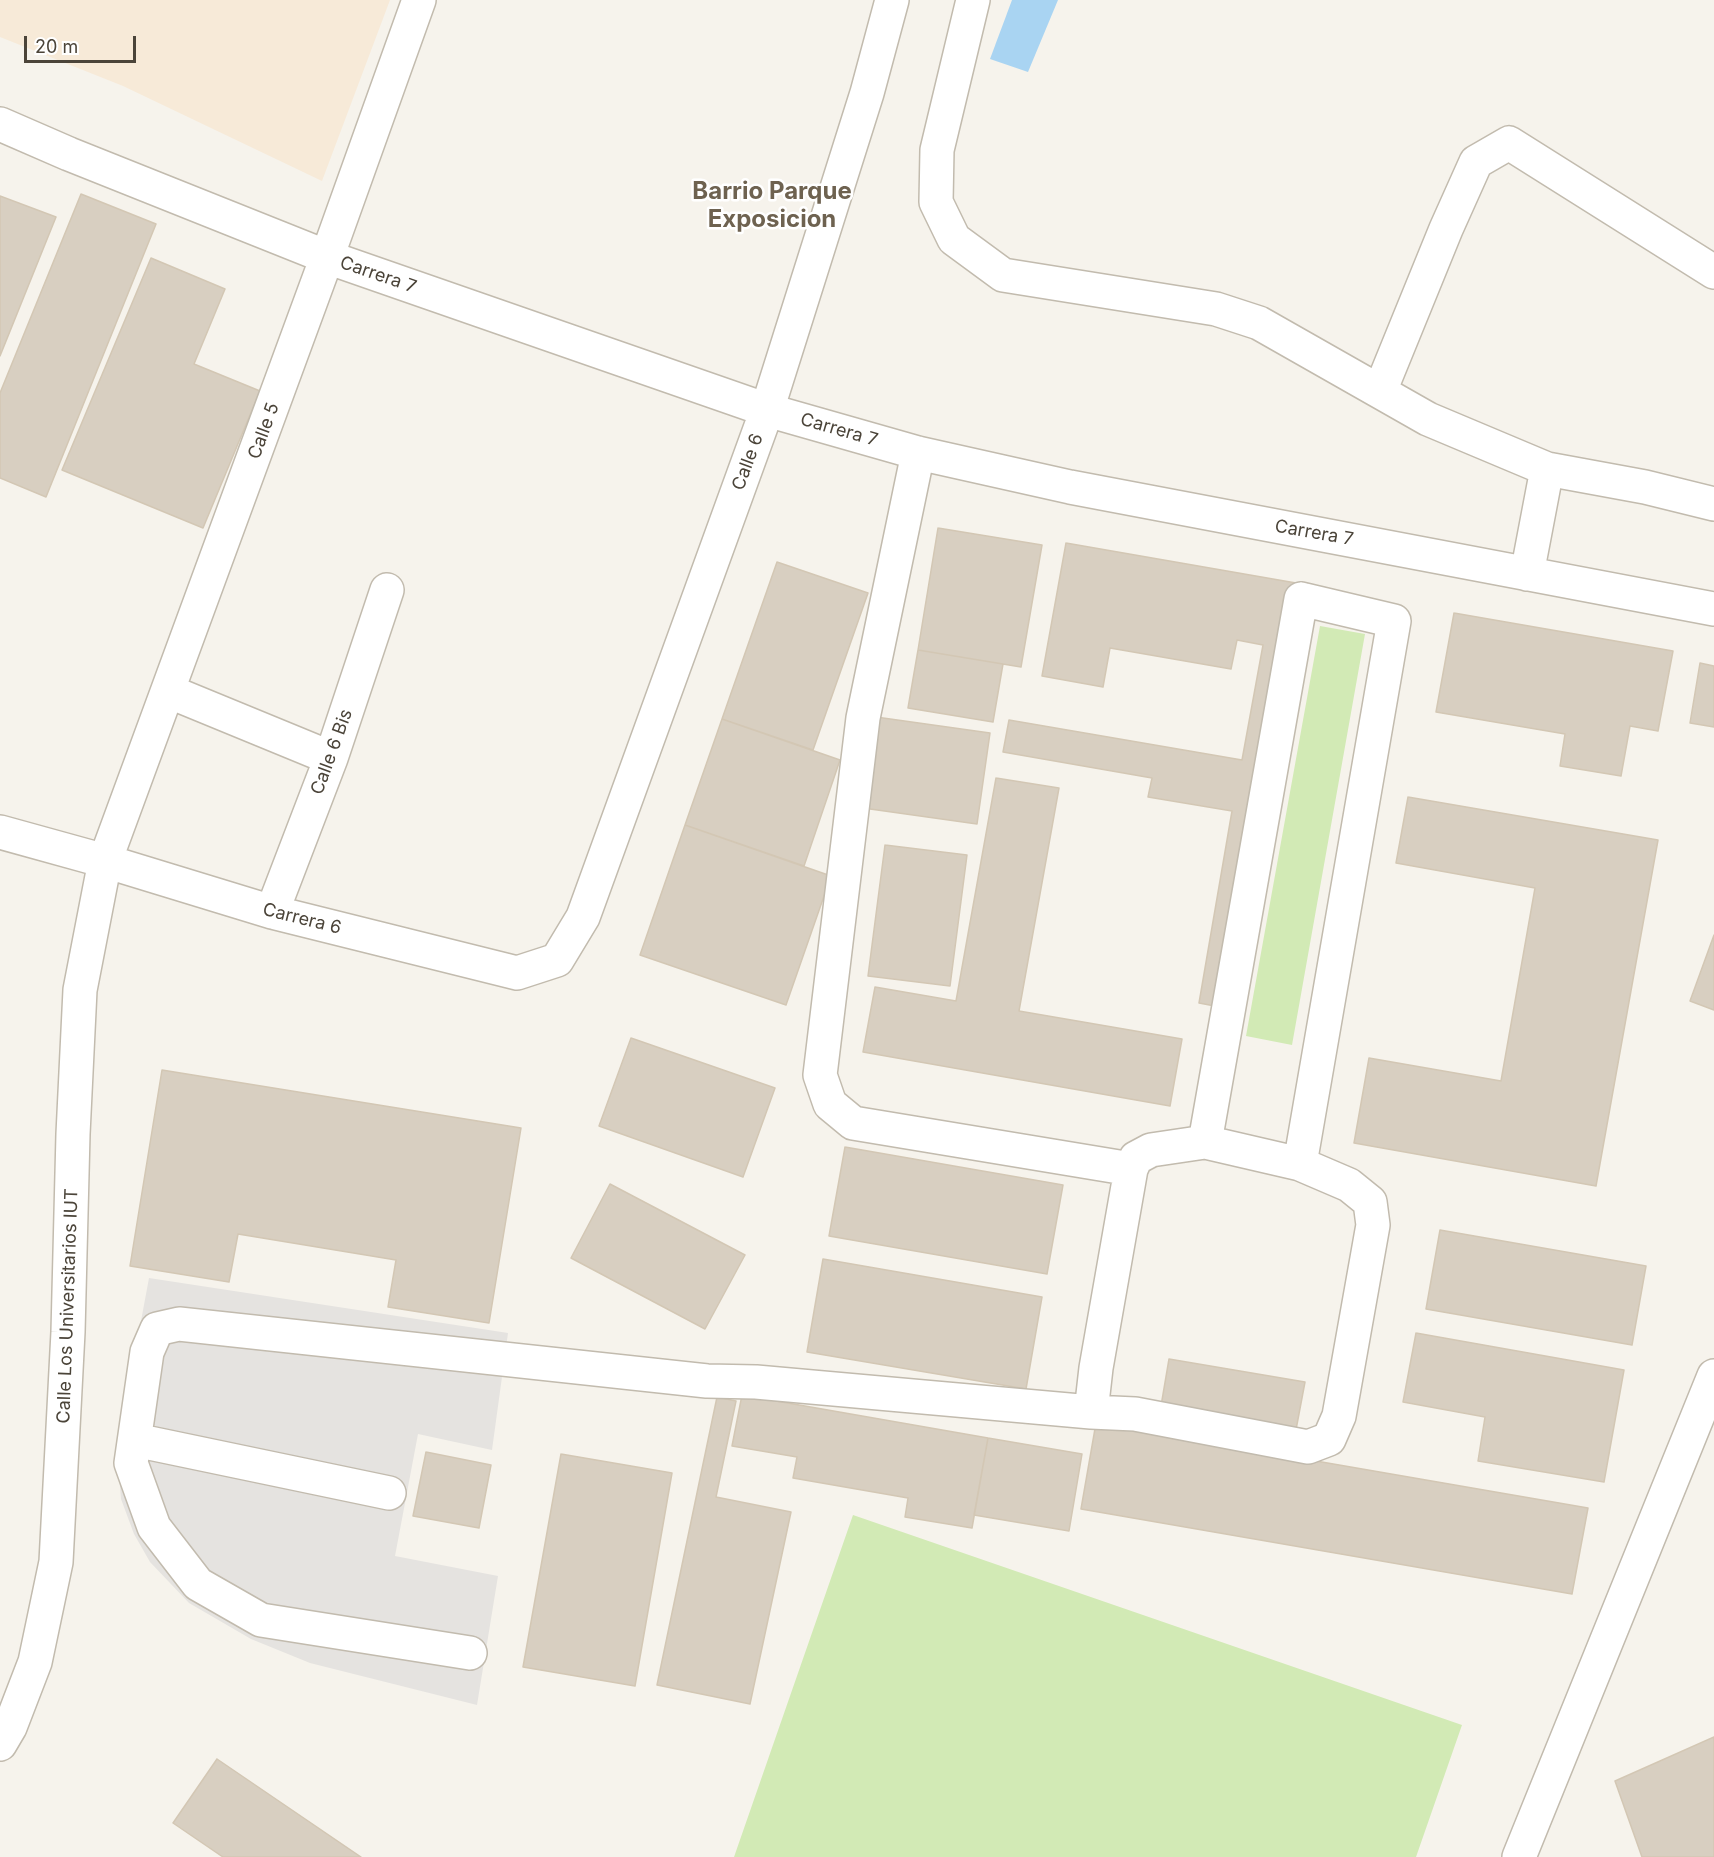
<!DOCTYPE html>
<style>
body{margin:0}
#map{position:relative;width:1714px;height:1857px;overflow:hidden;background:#f6f3ec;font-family:Inter,sans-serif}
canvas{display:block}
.scale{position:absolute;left:24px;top:36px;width:112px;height:27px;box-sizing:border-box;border:3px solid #4b4439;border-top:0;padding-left:8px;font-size:18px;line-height:21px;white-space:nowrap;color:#4b4439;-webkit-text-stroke:4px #fff;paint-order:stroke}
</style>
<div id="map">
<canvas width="1714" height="1857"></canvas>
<div class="scale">20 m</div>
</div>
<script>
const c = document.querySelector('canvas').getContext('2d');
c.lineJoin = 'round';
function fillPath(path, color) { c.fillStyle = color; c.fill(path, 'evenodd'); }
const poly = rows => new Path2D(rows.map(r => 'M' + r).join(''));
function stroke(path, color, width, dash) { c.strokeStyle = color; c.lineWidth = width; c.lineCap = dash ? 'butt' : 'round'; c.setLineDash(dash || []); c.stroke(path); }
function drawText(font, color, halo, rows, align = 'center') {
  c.font = font + ' Inter,sans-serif'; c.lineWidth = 5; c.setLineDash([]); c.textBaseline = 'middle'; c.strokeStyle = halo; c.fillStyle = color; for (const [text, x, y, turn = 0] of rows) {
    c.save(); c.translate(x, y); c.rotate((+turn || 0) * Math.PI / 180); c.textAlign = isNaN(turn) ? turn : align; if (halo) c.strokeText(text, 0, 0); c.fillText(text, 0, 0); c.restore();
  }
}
fillPath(poly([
 [0,0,390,0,322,181,123,86,0,37]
]), '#f7ead8');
fillPath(poly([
 [1320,626,1365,634,1292,1045,1246,1036],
 [853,1515,1462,1725,1416,1857,734,1857]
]), '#d2eab5');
fillPath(poly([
 [149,1278,508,1333,492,1450,418,1434,395,1556,498,1576,477,1705,310,1663,251,1639,189,1603,150,1562,134,1534,121,1499,117,1450]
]), '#e5e3e0');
fillPath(poly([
 [1012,0,1058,0,1028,72,990,59]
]), '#a9d4f2');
const building = poly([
 [81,194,156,224,46,497,0,478,0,393,81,194],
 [0,196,56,217,0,356,0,196],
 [151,258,225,289,194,364,260,391,203,528,62,470,151,258],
 [938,528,1042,545,1021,667,918,650,938,528],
 [1066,543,1296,583,1220,1007,1199,1003,1232,811,1148,797,1152,778,1003,752,1009,720,1242,760,1263,645,1237,640,1231,669,1110,648,1103,687,1042,676,1066,543],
 [777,562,868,593,813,750,722,719,777,562],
 [1454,613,1673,651,1658,731,1630,726,1621,776,1560,766,1565,734,1436,712,1454,613],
 [918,650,1003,664,993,722,908,708,918,650],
 [1700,663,1714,666,1714,727,1690,723,1700,663],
 [876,717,990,733,977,824,863,808,876,717],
 [722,719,840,760,804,866,685,825,722,719],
 [996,778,1059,788,1019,1011,1182,1039,1170,1106,863,1052,875,987,956,1001,996,778],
 [1408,797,1658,840,1596,1186,1354,1143,1369,1058,1501,1081,1535,888,1396,863,1408,797],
 [685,825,831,876,786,1005,640,955,685,825],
 [885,845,967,855,950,986,868,976,885,845],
 [1714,935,1714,1010,1690,1001,1714,935],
 [631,1038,775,1088,743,1177,599,1126,631,1038],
 [162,1070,521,1128,489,1323,388,1307,396,1260,238,1234,229,1282,130,1266,162,1070],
 [845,1147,1063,1185,1047,1274,829,1236,845,1147],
 [610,1184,745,1255,705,1329,571,1258,610,1184],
 [1440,1230,1646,1266,1632,1345,1426,1309,1440,1230],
 [823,1259,1042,1297,1026,1389,807,1352,823,1259],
 [1416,1333,1624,1370,1604,1482,1478,1461,1485,1417,1403,1402,1416,1333],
 [1169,1359,1305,1382,1295,1435,1160,1412,1169,1359],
 [742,1395,988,1438,972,1528,905,1517,908,1498,793,1478,797,1457,732,1446,742,1395],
 [717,1397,736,1401,716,1497,791,1512,750,1704,657,1685,717,1397],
 [1096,1423,1588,1508,1572,1594,1081,1509,1096,1423],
 [988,1438,1082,1454,1069,1531,974,1515,988,1438],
 [426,1452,491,1465,479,1528,413,1516,426,1452],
 [561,1454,672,1473,635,1686,523,1667,561,1454],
 [1714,1737,1714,1857,1642,1857,1615,1781,1714,1737],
 [217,1759,361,1857,223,1857,173,1823,217,1759]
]);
fillPath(building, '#d8cfc1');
stroke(building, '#d3c7b4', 1.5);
const minor = poly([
 [973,0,937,150,936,202,954,239,1003,275,1216,309,1259,323,1428,419,1547,469,1645,487,1714,504],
 [0,124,69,154,327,257,767,410,918,453,1070,487,1714,609],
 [1380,391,1446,229,1476,162,1509,143,1714,272],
 [918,453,863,718,820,1075,830,1104,853,1123,1131,1169],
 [1527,574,1547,469],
 [1301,599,1394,621,1300,1164,1205,1142,1301,599],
 [168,691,331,758],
 [0,832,105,861,272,912,517,973,557,960,583,917,767,410,867,93,892,0],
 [272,912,331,758,387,590],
 [1205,1142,1151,1150,1136,1158,1131,1169,1096,1368,1091,1412,1135,1414,1308,1447,1329,1439,1339,1416,1373,1225,1370,1202,1349,1185,1300,1164],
 [135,1440,389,1493],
 [470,1653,261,1620,198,1584,154,1527,131,1463,147,1352,157,1329,179,1324,707,1381,756,1382,1091,1412],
 [0,1744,10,1727,35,1662,56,1562,68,1332,73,1134,80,990,105,861,327,257,419,0],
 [1519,1857,1714,1376]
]);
stroke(minor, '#c2bbae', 36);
stroke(minor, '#fff', 33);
drawText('18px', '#4b4439', '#fff', [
 ["Carrera 7",378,275,19],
 ["Carrera 7",839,430,16],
 ["Calle 5",264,431,-70],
 ["Calle 6",748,462,-70],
 ["Carrera 7",1314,533,10],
 ["Calle 6 Bis",332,752,-70],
 ["Carrera 6",302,919,14],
 ["Calle Los Universitarios IUT",68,1306,-88]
]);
drawText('bold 24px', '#6e6250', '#fff', [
 ["Barrio Parque",772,192],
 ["Exposicion",772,220]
]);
</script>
